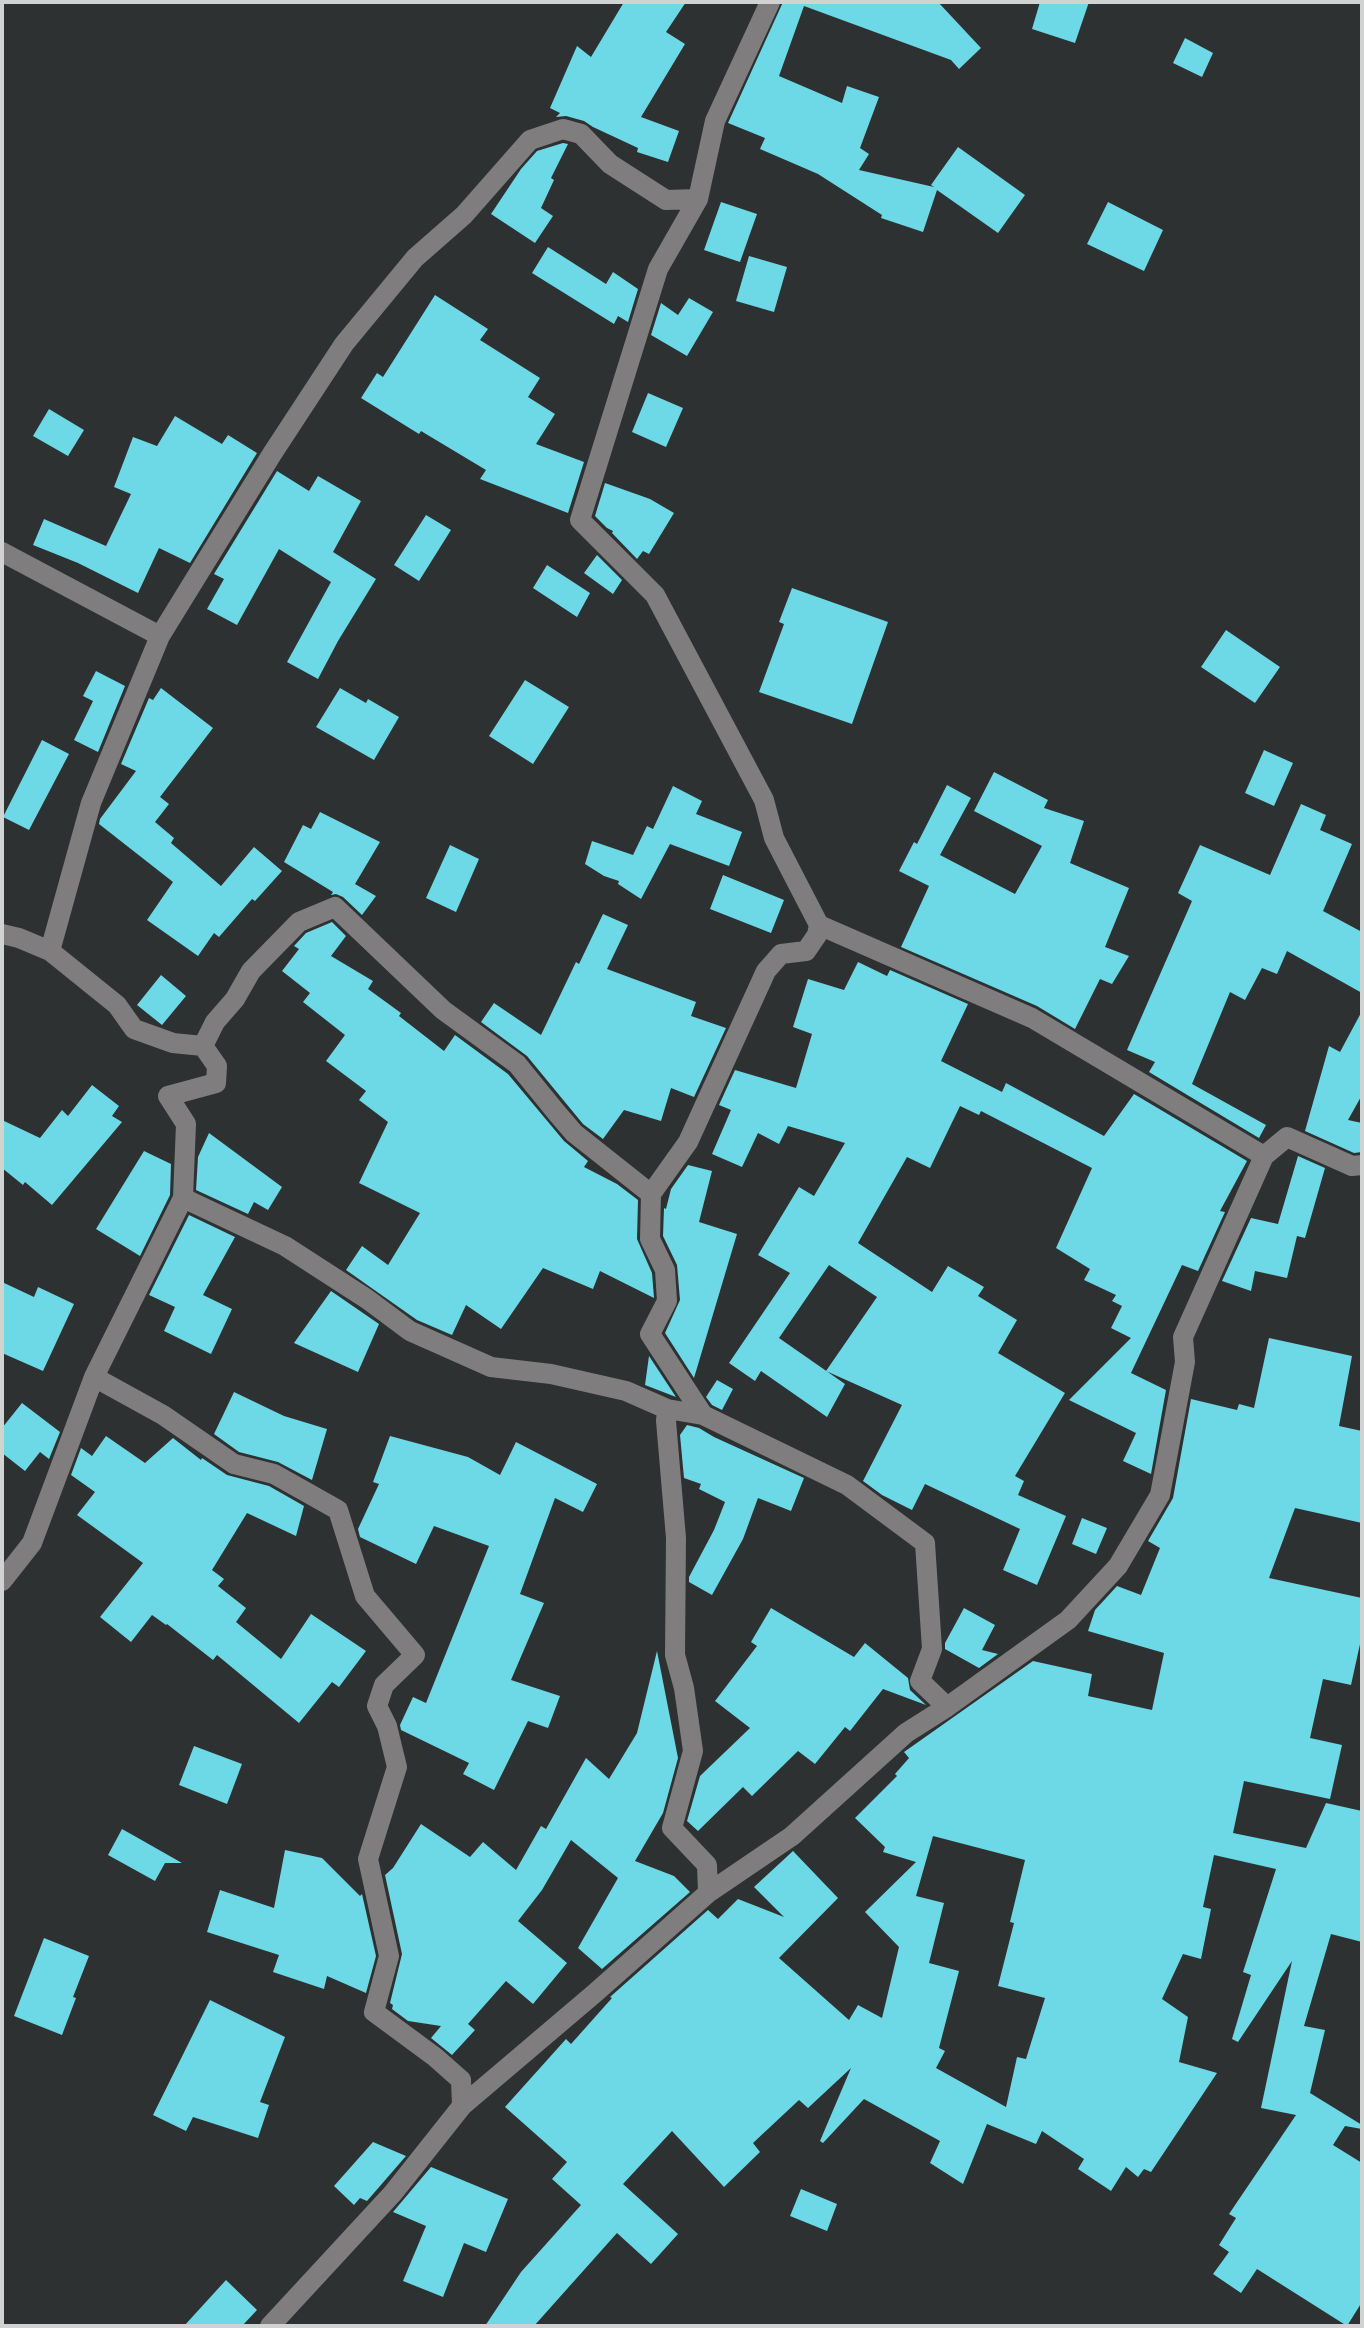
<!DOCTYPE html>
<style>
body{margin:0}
#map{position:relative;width:1364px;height:2328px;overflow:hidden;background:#2d3131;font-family:"PT Sans",sans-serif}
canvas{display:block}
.frame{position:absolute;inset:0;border:4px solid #d1d3d3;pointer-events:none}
</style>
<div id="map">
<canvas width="1364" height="2328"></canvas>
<div class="frame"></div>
</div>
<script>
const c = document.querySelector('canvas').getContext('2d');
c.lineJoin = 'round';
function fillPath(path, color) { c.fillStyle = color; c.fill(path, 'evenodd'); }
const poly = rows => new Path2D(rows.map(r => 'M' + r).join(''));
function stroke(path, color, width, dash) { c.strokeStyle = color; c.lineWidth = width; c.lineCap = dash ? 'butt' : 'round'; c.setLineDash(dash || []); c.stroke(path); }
fillPath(poly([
 [624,2,686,2,666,32,685,44,641,117,679,131,668,162,637,152,638,148,593,127,584,121,566,116,556,117,560,113,550,108,577,46,591,57],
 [783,2,938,2,981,48,959,69,951,60,804,6,779,76,842,103,847,86,879,97,860,148,869,154,859,170,934,187,931,185,958,147,1025,195,998,233,937,190,923,232,881,218,882,215,818,174,760,149,765,138,728,123],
 [1040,2,1089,2,1075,43,1032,29],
 [1185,38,1213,53,1202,77,1173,63],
 [563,143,568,144,551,178,554,180,541,208,553,216,535,243,491,214,521,169,537,151],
 [721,202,757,214,740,262,704,250],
 [1108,202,1163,230,1144,271,1087,244],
 [548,247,606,284,613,272,638,289,628,322,618,316,614,324,532,273],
 [749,256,787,267,774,312,736,301],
 [435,295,488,329,480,340,540,378,528,397,555,414,536,444,584,462,568,513,480,479,486,470,421,431,419,434,361,398,377,373,383,377],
 [689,298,713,312,687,356,651,335,661,303,678,315],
 [648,393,683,408,666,447,632,432],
 [49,409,84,430,68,456,33,436],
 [175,416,222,444,228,435,257,453,190,563,159,548,138,593,78,563,33,545,44,519,106,546,131,494,114,487,133,437,157,446],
 [277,471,309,491,318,476,361,501,333,552,376,579,338,641,318,679,287,662,331,582,279,549,237,625,207,609,224,579,214,574],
 [605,483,650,499,674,513,649,554,643,551,637,559,612,533,613,531,607,528,595,516],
 [426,515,451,530,419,581,394,565],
 [597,555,622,580,613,594,584,573],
 [547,565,590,593,577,617,533,588],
 [792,588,888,622,852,724,759,692,784,624,779,622],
 [1226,630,1280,667,1255,703,1201,667],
 [96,671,125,686,98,752,74,740,93,701,83,696],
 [525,680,569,707,533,764,489,736],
 [161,688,213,728,160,797,169,804,155,822,174,838,171,843,221,886,254,847,282,871,255,901,252,899,219,937,214,933,198,956,147,920,173,882,99,824,100,819,136,771,121,764,149,698,153,700],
 [340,688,366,703,368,699,399,717,374,760,316,727],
 [42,740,69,754,29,830,3,817],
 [1264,750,1293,763,1274,806,1245,793],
 [994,772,1048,800,1044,808,1084,821,1070,863,1129,888,1105,947,1129,956,1112,984,1100,979,1075,1029,1037,1006,901,947,929,886,899,871,914,842,917,844,947,785,971,798,940,855,1015,894,1042,846,974,811],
 [673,786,702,801,696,814,742,832,729,866,670,844,641,899,618,884,619,881,604,876,585,864,592,841,633,855,647,826,653,829],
 [1301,804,1326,815,1320,830,1352,844,1323,911,1362,932,1362,993,1287,951,1277,974,1262,968,1245,1000,1230,992,1192,1084,1266,1125,1259,1138,1149,1072,1155,1062,1127,1050,1192,901,1178,893,1200,845,1270,875],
 [320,812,380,842,355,884,376,896,362,915,343,897,336,894,331,895,333,892,284,862,303,825,311,829],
 [450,845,479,859,456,912,426,898],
 [723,875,784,900,771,933,710,909],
 [603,914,628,925,607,969,696,1002,691,1016,726,1028,694,1097,671,1088,661,1121,624,1110,603,1139,583,1124,527,1056,481,1022,494,1003,541,1035,576,962,579,964],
 [332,922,346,936,331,956,373,981,368,989,401,1013,399,1016,444,1051,455,1035,508,1074,564,1141,588,1161,584,1167,617,1184,638,1200,637,1239,652,1273,654,1298,600,1271,593,1289,543,1268,501,1329,466,1305,452,1335,417,1320,346,1270,362,1246,388,1265,420,1213,359,1183,388,1122,359,1100,366,1091,326,1061,345,1035,303,1002,310,993,282,971,299,949,294,946,306,933],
 [858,962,887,976,890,970,968,1004,941,1061,1002,1092,1006,1083,1104,1136,1134,1094,1247,1161,1220,1211,1225,1212,1198,1271,1182,1265,1131,1373,1166,1390,1151,1474,1123,1461,1136,1433,1069,1400,1131,1338,1111,1328,1122,1306,1112,1301,1116,1295,1084,1280,1090,1269,1056,1248,1092,1168,981,1111,979,1115,960,1106,930,1168,907,1157,858,1243,932,1292,948,1266,984,1287,978,1296,1017,1320,998,1353,1065,1393,1015,1476,1024,1481,1018,1495,1066,1516,1037,1585,1003,1570,1020,1529,925,1484,912,1510,882,1495,863,1481,902,1405,826,1371,877,1297,829,1265,779,1338,845,1384,827,1417,761,1371,755,1381,729,1363,790,1273,758,1255,799,1187,814,1196,845,1143,788,1126,779,1144,758,1133,742,1167,712,1154,731,1110,719,1105,735,1070,796,1088,812,1034,793,1027,808,979,844,990],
 [161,975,186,996,162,1025,137,1005],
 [1362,1011,1362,1095,1348,1120,1362,1123,1362,1152,1354,1153,1305,1131,1329,1046,1340,1052],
 [92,1085,119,1106,112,1116,122,1122,52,1205,25,1182,23,1185,2,1168,2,1120,40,1138,62,1110,68,1116],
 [209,1133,282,1187,268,1210,254,1202,248,1214,196,1190,198,1157],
 [144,1151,171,1164,170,1195,140,1256,96,1229],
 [1298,1156,1325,1168,1305,1238,1297,1236,1287,1278,1255,1271,1251,1291,1222,1281,1251,1218,1278,1224],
 [688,1165,712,1171,699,1222,737,1234,694,1378,665,1333,680,1300,677,1265,663,1236,664,1208,666,1209,671,1189],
 [189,1215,235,1237,203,1295,232,1309,211,1354,164,1331,175,1307,149,1295],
 [2,1282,34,1297,38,1287,74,1304,43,1371,2,1353],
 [331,1291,379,1324,358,1372,294,1343],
 [1269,1338,1352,1356,1339,1426,1362,1431,1362,1523,1295,1508,1269,1578,1362,1598,1362,1635,1351,1685,1323,1679,1310,1738,1342,1745,1330,1799,1244,1781,1233,1833,1306,1848,1326,1803,1362,1811,1362,1942,1331,1934,1304,2026,1325,2030,1310,2093,1362,2125,1362,2129,1345,2126,1333,2145,1362,2163,1362,2302,1347,2326,1257,2269,1241,2293,1213,2274,1229,2252,1219,2245,1236,2218,1229,2214,1296,2115,1261,2108,1292,1961,1238,2042,1232,2039,1251,1975,1243,1972,1276,1869,1214,1855,1203,1907,1211,1909,1201,1959,1183,1954,1162,1999,1188,2017,1179,2062,1217,2073,1151,2172,1144,2169,1138,2177,1126,2167,1111,2191,1078,2169,1084,2159,1042,2131,1036,2144,987,2124,963,2184,930,2163,940,2141,864,2099,823,2143,820,2141,851,2068,808,2108,799,2100,753,2143,760,2152,724,2187,672,2131,623,2184,678,2234,651,2264,617,2233,534,2326,485,2326,521,2272,581,2205,552,2179,567,2162,505,2107,566,2039,571,2044,612,1998,610,1997,708,1910,718,1919,738,1899,784,1917,754,1887,793,1851,838,1898,779,1958,849,2020,858,2005,882,2018,899,1947,865,1912,916,1862,883,1852,885,1847,855,1818,897,1776,895,1774,909,1758,904,1752,1033,1661,1092,1674,1088,1696,1152,1710,1164,1653,1088,1631,1095,1610,1117,1586,1141,1595,1160,1548,1148,1541,1173,1498,1191,1399,1237,1410,1239,1404,1254,1408],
 [933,1836,1025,1860,1010,1922,1014,1923,998,1986,1045,1998,1026,2059,1017,2057,1006,2107,936,2068,945,2051,939,2048,959,1971,929,1963,944,1903,916,1896],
 [649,1356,676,1397,645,1385],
 [717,1380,733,1389,722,1410,712,1405,706,1397],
 [234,1392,284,1416,327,1429,312,1480,278,1462,239,1452,214,1434],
 [22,1403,60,1432,49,1459,40,1452,25,1471,2,1453,2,1428],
 [687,1425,699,1428,714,1437,804,1478,791,1511,758,1498,743,1539,712,1595,689,1582,689,1577,714,1530,725,1502,699,1489,701,1484,684,1478,680,1435],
 [106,1436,145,1463,173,1438,201,1460,202,1458,227,1475,269,1486,304,1506,296,1536,247,1513,212,1570,224,1579,218,1586,246,1608,236,1622,281,1659,311,1614,366,1651,339,1687,332,1682,299,1723,217,1655,213,1660,167,1624,166,1625,152,1615,131,1642,100,1617,143,1563,77,1515,95,1492,71,1475,81,1448,92,1456],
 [390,1436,468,1457,500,1475,516,1442,597,1484,583,1512,555,1498,520,1594,544,1603,511,1680,560,1696,548,1728,528,1721,494,1790,463,1774,469,1763,401,1730,400,1725,413,1697,426,1703,489,1546,434,1526,416,1564,360,1537,358,1529,379,1484,373,1482],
 [1082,1518,1107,1528,1096,1554,1072,1544],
 [771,1608,854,1657,865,1643,908,1678,910,1690,926,1705,883,1689,850,1731,845,1727,815,1764,798,1751,752,1796,743,1787,698,1831,687,1821,700,1776,750,1728,715,1701,757,1646,751,1642],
 [964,1608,995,1625,982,1650,998,1654,979,1668,945,1649,945,1643],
 [657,1651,678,1758,663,1813,635,1861,674,1876,690,1892,602,1969,578,1948,618,1878,571,1840,542,1890,518,1921,567,1963,533,2004,506,1981,468,2024,475,2030,452,2055,431,2038,441,2026,408,2021,392,2009,393,2005,390,2003,402,1954,385,1875,393,1868,421,1824,470,1857,483,1842,516,1870,541,1826,546,1829,586,1758,609,1779,637,1733],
 [194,1746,242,1764,227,1804,179,1785],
 [122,1829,138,1838,182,1863,165,1863,155,1881,108,1855],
 [285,1850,322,1858,360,1896,362,1894,376,1956,366,1993,327,1976,324,1989,273,1972,279,1955,207,1932,220,1890,274,1908],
 [44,1938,89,1956,73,1997,76,1998,62,2035,14,2016],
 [210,2000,285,2037,260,2102,269,2105,258,2138,193,2117,186,2131,153,2115],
 [373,2142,406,2156,367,2201,360,2198,354,2205,334,2186],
 [431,2167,508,2199,486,2252,464,2243,443,2297,403,2281,426,2226,393,2212],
 [801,2189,837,2204,827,2231,790,2216],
 [226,2280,257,2310,242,2326,184,2326]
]), '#6dd8e6');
stroke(poly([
 [2,552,160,636],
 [2,934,19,938,50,951,117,1005,134,1029,173,1043,203,1046],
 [50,951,91,803,160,636,272,454,344,344,415,258,464,215,530,140,563,129,581,134,610,164,666,200,698,199],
 [1264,1156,1287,1137,1352,1166,1362,1165],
 [183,1198,285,1246,367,1299,410,1331,491,1367,551,1374,626,1391,667,1409],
 [94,1377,163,1415,234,1464,274,1474,338,1510,365,1596,415,1655,384,1685,377,1706,387,1726,397,1767,368,1859,389,1956,374,2012,435,2057,461,2080,462,2106],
 [703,1415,847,1485,925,1543,932,1649,920,1681,947,1707],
 [2,1581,32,1543,94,1377,183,1198,186,1124,168,1096,216,1083,217,1066,203,1046,215,1022,235,999,251,971,299,922,335,907,443,1010,517,1064,556,1112,574,1133,651,1194],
 [708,1893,707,1865,672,1828,693,1751,684,1688,675,1655,676,1538,666,1421,667,1409,703,1415,650,1334,667,1301,665,1270,650,1239,651,1194,688,1142,766,971,781,954,806,951,817,935,819,925],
 [270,2326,393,2193,462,2106,595,1993,708,1893,792,1836,906,1733,947,1707,1068,1620,1118,1566,1160,1495,1185,1362,1183,1337,1264,1156,1032,1018,819,925,774,838,764,800,655,595,580,520,658,269,698,199,715,121,770,2]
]), '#7f7d7d', 20);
</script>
